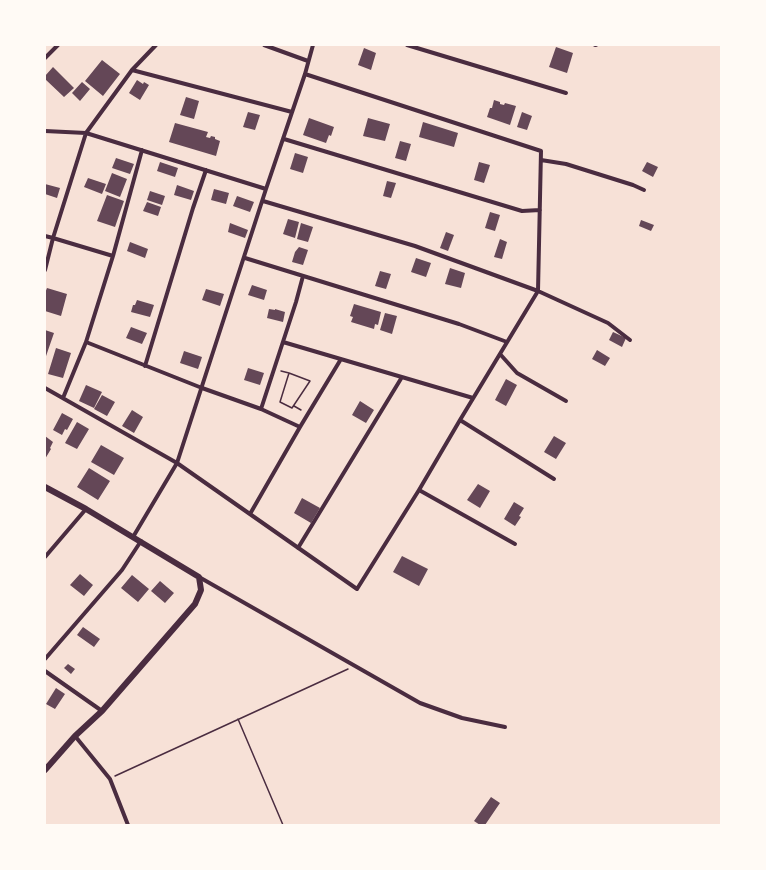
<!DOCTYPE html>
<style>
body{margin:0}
#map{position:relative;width:766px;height:870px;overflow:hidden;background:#f7e1d7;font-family:"Fira Sans Condensed",sans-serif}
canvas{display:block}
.frame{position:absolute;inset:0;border:46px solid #fffaf5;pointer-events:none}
</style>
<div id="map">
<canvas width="766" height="870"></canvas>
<div class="frame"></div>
</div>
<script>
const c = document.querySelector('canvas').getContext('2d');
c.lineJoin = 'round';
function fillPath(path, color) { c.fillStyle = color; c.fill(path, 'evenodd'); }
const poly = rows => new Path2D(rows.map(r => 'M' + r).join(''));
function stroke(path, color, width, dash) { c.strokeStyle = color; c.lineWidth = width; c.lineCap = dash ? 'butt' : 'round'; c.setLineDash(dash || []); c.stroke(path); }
fillPath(poly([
 [556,47,573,53,567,73,549,67],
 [364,48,376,53,371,70,358,65],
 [102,60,120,74,103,96,85,81],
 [53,67,74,88,64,97,45,79,45,76],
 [137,80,143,84,144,82,149,85,140,100,129,93],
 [82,82,90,89,80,101,72,93],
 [186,97,199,101,194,119,180,115],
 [494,100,500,102,500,104,504,105,505,103,516,106,510,125,487,117,490,108,492,108],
 [248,112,260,115,255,130,243,127],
 [522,112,532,116,527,130,517,127],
 [309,118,334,127,331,136,329,135,326,143,303,135],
 [368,118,390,124,385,141,363,136],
 [423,122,458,133,454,147,419,137],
 [175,123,208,132,206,137,210,138,211,136,215,137,215,139,220,141,216,156,169,142],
 [400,141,411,144,406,161,395,158],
 [295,153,308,157,303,173,290,169],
 [116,158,134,164,130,174,112,168],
 [160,162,178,168,175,177,157,171],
 [479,162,490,165,484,183,474,180],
 [647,162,658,167,653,177,642,171],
 [112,173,127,179,120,197,105,191],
 [88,178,106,184,102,194,84,187],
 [387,181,396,183,391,198,383,196],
 [45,184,60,188,57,198,45,194],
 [177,185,194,191,191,200,174,195],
 [214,189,229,193,226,204,211,200],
 [150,191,165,196,162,205,147,200],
 [107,195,124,201,115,227,97,221],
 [237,196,254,202,250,212,233,206],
 [147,202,161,207,158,216,143,211],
 [490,212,500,215,495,231,485,228],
 [288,219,299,222,295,238,283,234],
 [641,220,654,225,651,231,639,226],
 [230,223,248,230,245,238,228,232],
 [301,223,313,227,308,242,297,239],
 [446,232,454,235,448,251,440,248],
 [500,239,507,242,502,259,494,257],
 [130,242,148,249,145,258,127,251],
 [299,247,308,250,303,265,292,262,295,252],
 [416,258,431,263,426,277,411,272],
 [450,268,465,273,461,288,445,284],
 [380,271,391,274,386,289,375,286],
 [252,285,267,290,264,300,248,295],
 [47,288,67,294,61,316,45,311,45,293],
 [206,289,224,294,220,306,202,300],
 [137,300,154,305,150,317,131,312,133,305,135,305],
 [354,304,381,312,378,325,375,324,374,329,351,322,353,317,350,316],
 [269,309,275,310,275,309,285,312,283,322,267,318],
 [385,313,397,316,392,334,380,330],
 [131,327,147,333,142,344,126,338],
 [45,330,54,333,45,359],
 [613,332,626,338,622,347,609,340],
 [56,348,71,353,63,378,48,374],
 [597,350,610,358,605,366,592,359],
 [184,351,202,357,198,369,180,363],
 [248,368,264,373,260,385,244,380],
 [506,379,517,385,506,406,495,400],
 [86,385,102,392,94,408,79,401],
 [102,395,115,402,107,416,94,409],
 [360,401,374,410,366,423,352,415],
 [132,410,143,417,134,433,122,426],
 [62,413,73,419,67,430,65,429,62,435,53,430],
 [77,422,89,429,77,449,65,443],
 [45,436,53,442,50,448,51,449,45,459],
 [554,436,566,443,556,459,544,452],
 [101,445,124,458,114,475,91,462],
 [89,468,110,481,98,500,77,487],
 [478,484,490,491,480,508,467,500],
 [302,498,320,508,311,523,294,513],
 [514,502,524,508,519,516,521,517,515,526,504,519],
 [402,556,428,569,419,586,393,572],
 [80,574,93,585,84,596,70,585],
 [132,575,149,589,138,602,121,588],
 [160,581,174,593,165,603,151,591],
 [83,627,100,639,94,647,77,635],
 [68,664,75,669,71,674,64,668],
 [56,688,65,694,55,709,46,704],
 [491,797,500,803,485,825,480,825,474,821]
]), '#644757');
stroke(poly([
 [281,371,289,373,310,381,292,408,280,402,289,373],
 [294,406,301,410],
 [238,719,283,825],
 [115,776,348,669]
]), '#4a2c40', 1.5);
stroke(poly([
 [264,45,308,61],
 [407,45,566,93],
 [595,45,596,45],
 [45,58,58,45],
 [132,70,292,112],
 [45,131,86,133,266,189],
 [284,139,522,211,540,210],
 [541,160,566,164,633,185,644,190],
 [263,201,415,246,538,291,608,323,630,340],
 [45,236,53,238,113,256],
 [245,258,459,324,507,342],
 [45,270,53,238,86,133,132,70,156,45],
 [86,342,202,388,261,409,300,427],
 [283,342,473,398],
 [500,354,517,373,566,401],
 [145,366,193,208,206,170],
 [45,388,177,463,357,589,419,490,460,420,538,291,541,151,305,74],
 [63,398,86,342,113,256,142,150],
 [261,409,296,302,303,276],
 [460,420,554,479],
 [419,490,515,544],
 [250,514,300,427,341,359],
 [133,537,177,463,266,189,305,74,313,45],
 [298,548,402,377],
 [45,557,86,509],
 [199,577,420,703,462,718,505,727],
 [45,659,122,570,141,541],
 [45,671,102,711],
 [75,736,110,779,128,825]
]), '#4a2c40', 4);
stroke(poly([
 [45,487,86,509,199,577,201,590,195,604,102,711,75,736,45,770]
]), '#4a2c40', 6);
</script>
